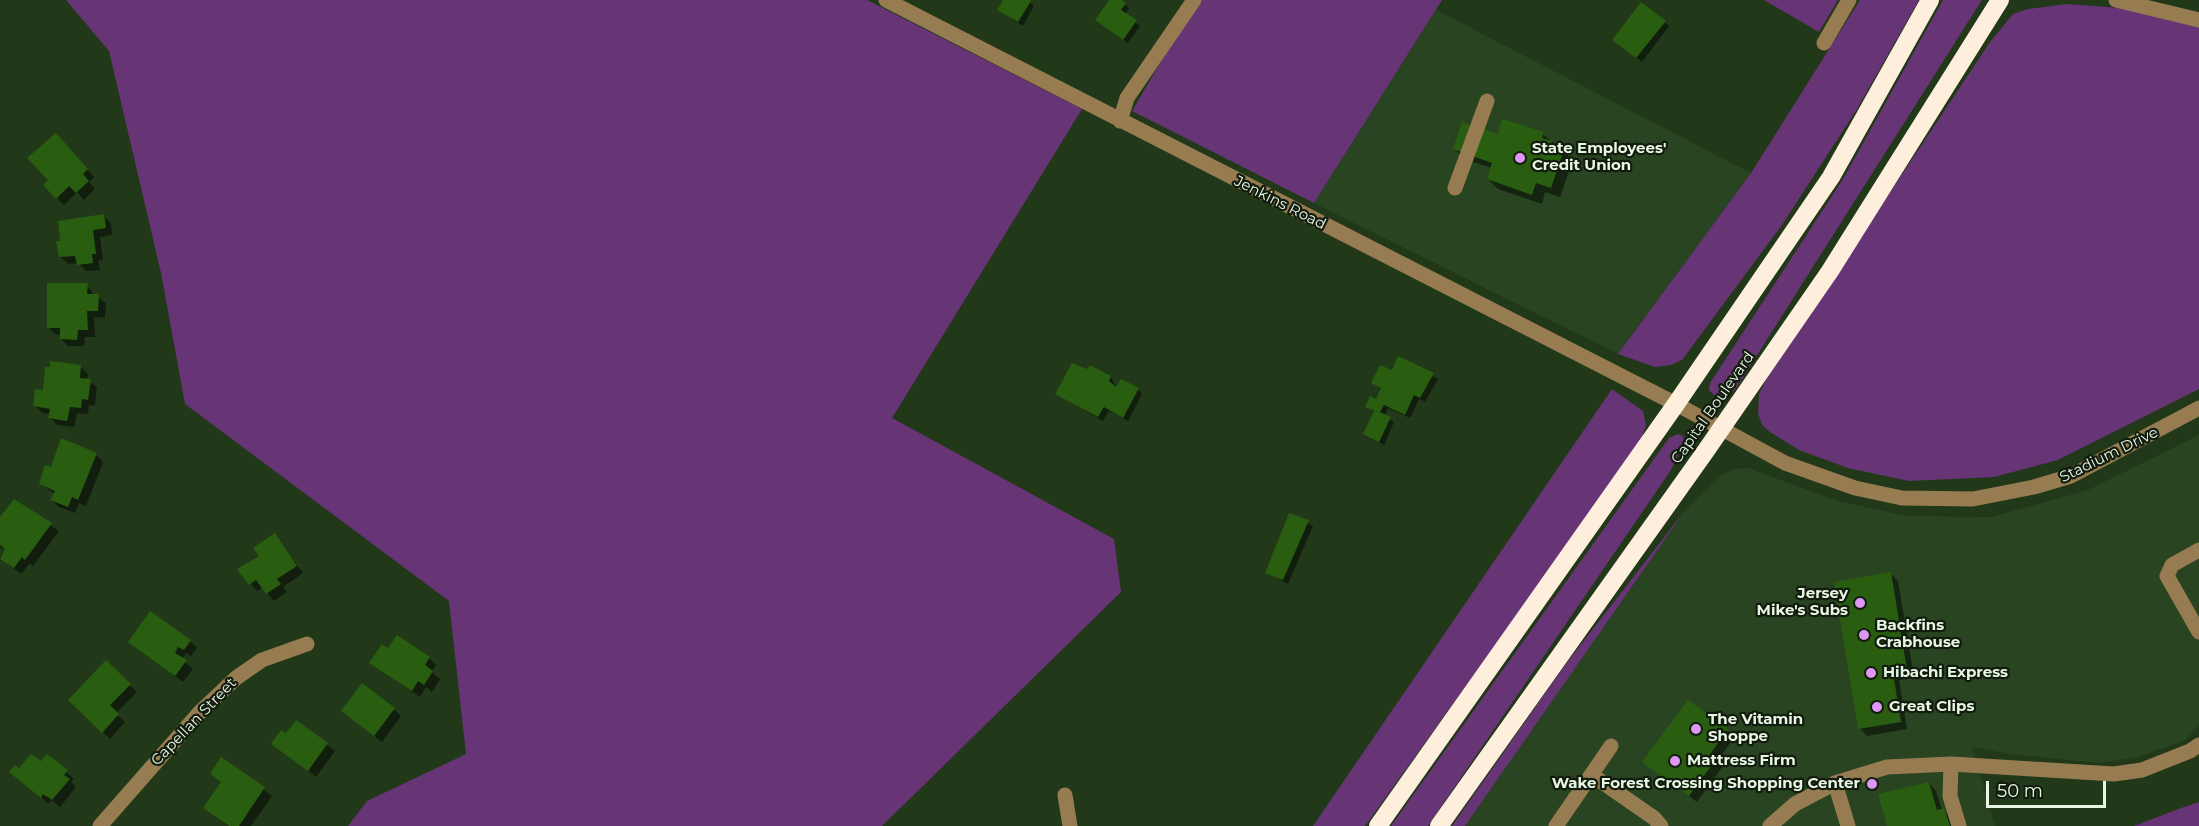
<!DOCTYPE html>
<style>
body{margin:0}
#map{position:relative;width:2199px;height:826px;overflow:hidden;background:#213819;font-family:Montserrat,sans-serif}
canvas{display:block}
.scale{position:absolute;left:1986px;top:781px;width:120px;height:27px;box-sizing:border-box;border:3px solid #e8f7e4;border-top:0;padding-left:8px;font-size:18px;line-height:21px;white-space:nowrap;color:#e8f7e4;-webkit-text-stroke:4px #121c0e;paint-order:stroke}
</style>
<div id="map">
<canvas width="2199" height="826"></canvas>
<div class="scale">50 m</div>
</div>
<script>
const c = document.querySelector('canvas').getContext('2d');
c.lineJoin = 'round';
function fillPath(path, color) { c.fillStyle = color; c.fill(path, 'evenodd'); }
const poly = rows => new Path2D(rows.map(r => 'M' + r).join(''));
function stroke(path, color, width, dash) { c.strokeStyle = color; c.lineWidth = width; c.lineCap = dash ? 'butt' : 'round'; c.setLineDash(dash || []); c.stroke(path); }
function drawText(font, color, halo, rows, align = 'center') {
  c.font = font + ' Montserrat,sans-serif'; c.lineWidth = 4.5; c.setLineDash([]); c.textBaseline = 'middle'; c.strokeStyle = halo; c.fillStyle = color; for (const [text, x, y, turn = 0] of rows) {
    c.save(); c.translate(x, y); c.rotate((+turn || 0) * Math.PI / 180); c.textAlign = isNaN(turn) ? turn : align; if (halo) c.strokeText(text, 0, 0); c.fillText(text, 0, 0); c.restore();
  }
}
fillPath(poly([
 [1436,10,1751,173,1618,354,1314,203],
 [2199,435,2199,726,2185,740,2139,757,2099,763,2010,754,1972,747,1995,826,1465,826,1686,509,1721,476,1734,469,1748,468,1838,501,1907,516,1991,517,2088,490]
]), '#294420');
fillPath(poly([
 [66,0,867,0,1082,109,892,418,1114,539,1121,592,882,826,348,826,367,801,466,754,449,601,185,404,161,273,109,51],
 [1197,0,1442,0,1314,203,1132,111],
 [1764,0,1838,0,1819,32],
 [1860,0,1919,0,1857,109,1782,225,1682,360,1671,365,1655,367,1618,354,1751,173],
 [1943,0,1982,0,1735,390,1717,398,1709,390,1710,383,1843,179],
 [2067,4,2120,8,2199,27,2199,389,2058,460,1994,477,1909,481,1848,468,1799,450,1770,432,1762,425,1758,413,1759,394,1768,376,1990,42,2013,14,2028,9],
 [1612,389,1643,411,1646,425,1639,446,1365,826,1313,826],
 [1678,434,1683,436,1684,442,1671,470,1428,826,1391,826,1669,438],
 [1686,509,1465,826,1452,826,1565,665],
 [2199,802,2199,826,2134,826,2181,808]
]), '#673476');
fillPath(poly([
 [1005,0,1027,0,1034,6,1023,26,999,10],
 [1111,0,1119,0,1125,4,1129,9,1125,14,1140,26,1128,43,1097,20],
 [1665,22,1669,26,1642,62,1618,44],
 [1543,134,1573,160,1560,197,1545,192,1542,204,1498,189,1488,179,1492,168,1464,159,1455,149,1499,136],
 [63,142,94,177,89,182,95,189,84,200,77,192,64,205,45,185,50,180],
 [104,216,111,223,112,235,100,237,103,260,98,260,100,270,86,271,78,263,68,264,61,257,62,242],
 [87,285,94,295,106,303,105,318,94,317,95,337,85,337,84,346,68,346,61,339,61,334,56,335,48,327],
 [1399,358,1438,379,1425,402,1419,399,1410,418,1388,408,1385,416,1394,422,1384,445,1365,434,1375,413,1367,407,1376,401,1382,389,1373,383,1393,372],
 [80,366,88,374,87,380,97,387,95,406,89,405,88,414,77,413,74,427,57,425,50,417,50,414,42,413,35,405,44,392],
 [1090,367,1111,377,1117,389,1138,389,1142,394,1128,421,1109,411,1103,421,1057,394],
 [96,455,103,462,86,506,79,503,75,513,59,507,52,500,55,494,41,484,52,469],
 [14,501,59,531,33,566,30,563,21,574,0,557,6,550,0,547,0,520],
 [1290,515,1313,526,1288,584,1267,572],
 [274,535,303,573,283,587,287,592,274,601,263,588,257,591,239,570,261,556],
 [1891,574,1898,581,1914,677,1899,680,1907,729,1867,736,1860,728],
 [190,641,197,648,191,656,186,653,182,659,193,669,183,682,130,642],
 [388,650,429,658,436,665,432,672,440,679,432,692,426,687,420,697,371,662],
 [106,662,137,692,116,713,125,722,110,739,70,700],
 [1688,702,1735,737,1717,761,1723,766,1697,802,1644,762],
 [394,709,401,716,382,742,343,711],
 [297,722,335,751,316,777,273,744,287,735],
 [47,756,74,779,71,782,76,787,60,807,51,800,49,804,19,779,19,770,42,763],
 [222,759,272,796,251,826,228,826,204,808,222,783,211,774],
 [1929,783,1936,791,1942,810,1951,817,1954,826,1889,826]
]), '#0007');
fillPath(poly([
 [1003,0,1030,0,1031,1,1018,22,997,10],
 [1109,0,1122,0,1126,3,1121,10,1137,20,1123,40,1095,20],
 [1641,2,1666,21,1636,58,1612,40],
 [1502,119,1544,132,1542,138,1552,141,1551,145,1564,149,1551,188,1536,183,1532,195,1487,179,1492,163,1453,149,1462,122,1498,134],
 [56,133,88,169,83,174,89,181,76,193,69,186,56,199,43,185,48,180,27,158],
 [104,214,106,228,93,230,96,254,92,254,93,263,77,265,75,256,59,257,56,241,60,241,58,221],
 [47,283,88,283,87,294,99,294,98,311,87,311,88,330,78,330,77,340,60,339,60,328,47,328],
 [1398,356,1434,373,1420,398,1414,395,1405,415,1384,405,1380,412,1391,417,1379,442,1363,434,1374,411,1365,407,1370,396,1376,399,1381,388,1371,383,1380,365,1392,370],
 [50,361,81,365,80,378,91,379,88,400,82,399,81,408,70,407,67,421,48,418,50,409,33,406,35,389,43,390,45,367,50,367],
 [1072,363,1087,369,1090,365,1111,376,1109,381,1116,387,1121,379,1139,388,1123,418,1104,407,1098,417,1055,394],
 [61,438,97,453,78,500,72,497,68,507,50,500,55,491,39,484,45,465,51,467],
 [14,499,52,523,25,560,22,557,14,568,0,559,5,549,0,545,0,517],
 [1289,513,1309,520,1283,580,1265,573],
 [275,533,297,566,277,579,281,584,266,594,256,580,249,585,237,569,259,556,253,548],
 [1891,572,1907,670,1893,673,1901,722,1858,729,1834,582],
 [150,611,191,640,184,650,178,647,175,653,187,660,175,676,128,642],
 [397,635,430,657,425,665,433,671,424,685,418,681,412,691,369,663,382,644,388,648],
 [106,660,131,684,110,705,119,714,102,733,68,700],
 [362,683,395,708,374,736,341,711],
 [1688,700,1728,729,1711,753,1717,758,1689,796,1642,762],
 [296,720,328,743,308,771,271,744,281,730,286,733],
 [31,754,41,761,47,754,68,770,64,775,70,779,52,800,43,794,41,798,9,772,15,765,19,768],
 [221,757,265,787,239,826,229,826,203,808,221,782,210,774],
 [1929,782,1937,810,1944,808,1950,826,1887,826,1878,794]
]), '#295e11');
stroke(poly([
 [886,0,1676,404,1785,463,1855,488,1902,498,1973,499,2034,487,2071,476,2199,408],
 [2116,0,2199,20],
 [1824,43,1849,0],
 [1120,121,1127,98,1194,0],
 [1455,188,1487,101],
 [2199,550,2172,565,2167,576,2199,632],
 [1951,764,1950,796,1959,826],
 [1592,775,1654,818,1661,826],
 [1835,783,1848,826],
 [1065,795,1070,826],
 [100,826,200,712,236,678,262,660,307,644],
 [1556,826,1611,746],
 [1770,826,1795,804,1835,783,1887,767,1951,764,2114,774,2142,770,2190,751,2199,745]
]), '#977c52', 15);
stroke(poly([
 [1378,826,1676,404,1831,177,1930,0],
 [1439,826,1705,452,1830,271,2000,0]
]), '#fdefdb', 18);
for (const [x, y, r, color] of [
 [1520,158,6,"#de98f3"],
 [1860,603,6,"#de98f3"],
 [1864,635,6,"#de98f3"],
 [1871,673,6,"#de98f3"],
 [1877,707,6,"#de98f3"],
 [1696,729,6,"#de98f3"],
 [1675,761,6,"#de98f3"],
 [1872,784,6,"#de98f3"]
]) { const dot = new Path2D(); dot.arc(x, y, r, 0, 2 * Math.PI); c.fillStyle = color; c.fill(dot); stroke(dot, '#121c0e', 2); }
drawText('bold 15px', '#e8f7e4', '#121c0e', [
 ["State Employees'",1532,149],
 ["Credit Union",1532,166],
 ["Jersey",1848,594,"right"],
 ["Mike's Subs",1848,611,"right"],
 ["Backfins",1876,626],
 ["Crabhouse",1876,643],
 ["Hibachi Express",1883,673],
 ["Great Clips",1889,707],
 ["The Vitamin",1708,720],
 ["Shoppe",1708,737],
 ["Mattress Firm",1687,761],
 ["Wake Forest Crossing Shopping Center",1860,784,"right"]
], 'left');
drawText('15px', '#e8f7e4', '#121c0e', [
 ["Jenkins Road",1280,203,27],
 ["Capital Boulevard",1713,408,-55],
 ["Stadium Drive",2109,455,-26],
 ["Capellan Street",194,722,-46]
]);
</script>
